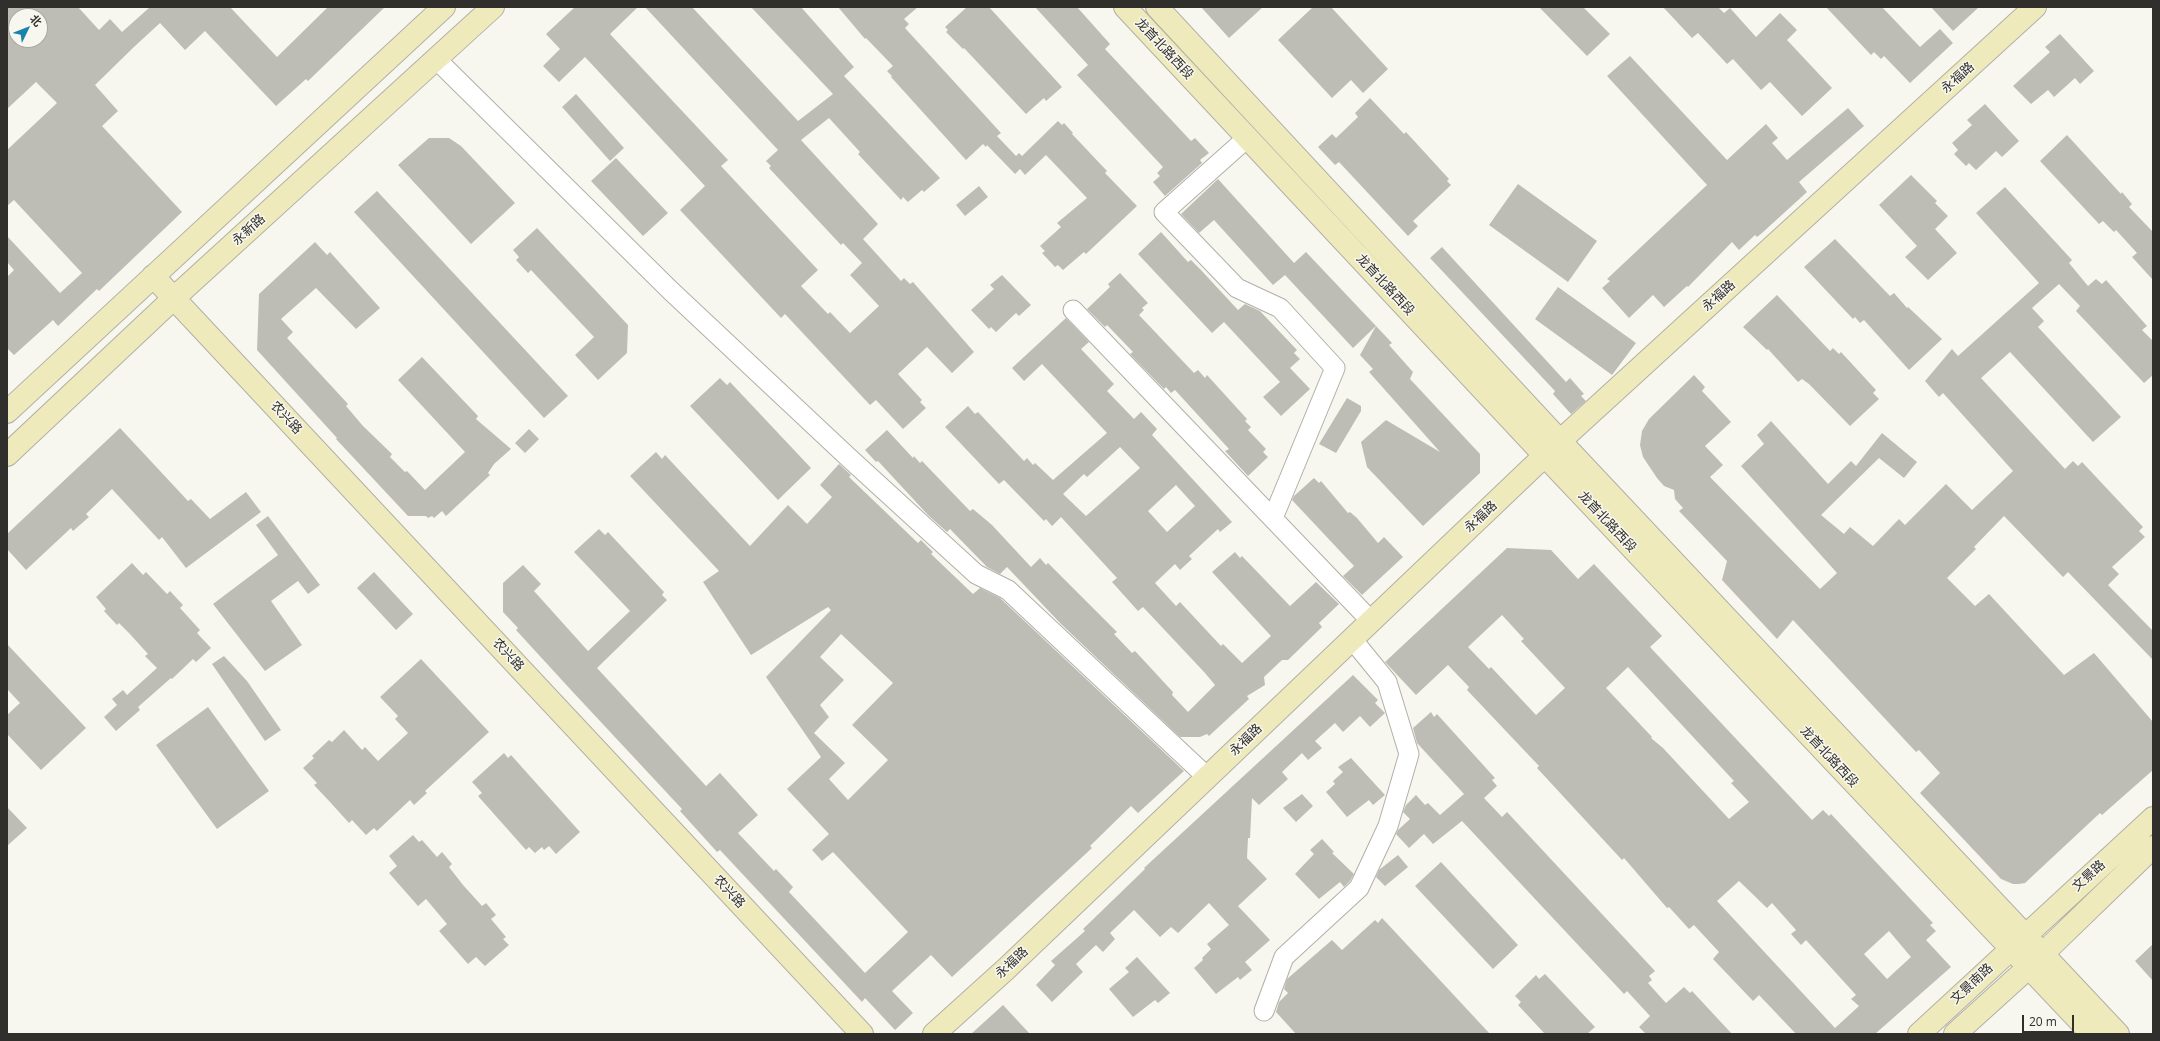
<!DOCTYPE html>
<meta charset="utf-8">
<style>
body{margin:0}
#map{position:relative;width:2160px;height:1041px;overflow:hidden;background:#f8f7ef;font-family:"Open Sans","Noto Sans SC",sans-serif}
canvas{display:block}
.frame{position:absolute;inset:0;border:8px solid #302f2c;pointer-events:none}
.north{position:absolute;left:8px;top:8px;width:40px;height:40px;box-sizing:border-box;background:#f8f7ef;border:1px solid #a8a7a1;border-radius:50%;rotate:47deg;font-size:11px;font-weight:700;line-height:16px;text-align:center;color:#302f2c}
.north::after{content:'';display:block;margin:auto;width:14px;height:18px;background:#1884ac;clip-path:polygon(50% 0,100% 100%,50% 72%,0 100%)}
.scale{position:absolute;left:2022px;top:1015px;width:52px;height:18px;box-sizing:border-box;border:2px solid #302f2c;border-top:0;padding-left:5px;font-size:12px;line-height:14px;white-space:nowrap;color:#302f2c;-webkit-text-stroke:3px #f8f7ef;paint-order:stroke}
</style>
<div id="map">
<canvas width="2160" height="1041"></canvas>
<div class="frame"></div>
<div class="north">北</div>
<div class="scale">20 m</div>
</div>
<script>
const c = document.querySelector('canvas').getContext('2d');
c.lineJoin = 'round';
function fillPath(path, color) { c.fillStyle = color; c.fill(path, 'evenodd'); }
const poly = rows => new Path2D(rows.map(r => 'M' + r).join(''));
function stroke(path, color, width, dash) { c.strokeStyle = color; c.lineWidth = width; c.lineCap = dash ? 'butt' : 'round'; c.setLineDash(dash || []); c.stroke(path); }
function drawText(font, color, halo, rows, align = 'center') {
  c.font = font + ' "Open Sans","Noto Sans SC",sans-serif'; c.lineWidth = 3; c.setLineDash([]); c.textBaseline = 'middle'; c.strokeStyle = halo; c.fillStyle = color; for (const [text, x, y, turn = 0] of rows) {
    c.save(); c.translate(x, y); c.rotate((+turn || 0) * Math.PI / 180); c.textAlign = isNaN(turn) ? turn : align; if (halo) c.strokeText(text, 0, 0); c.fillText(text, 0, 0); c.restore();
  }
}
fillPath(poly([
 [7,7,78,7,99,30,110,19,122,32,150,7,230,7,277,57,328,7,385,7,308,81,306,79,276,106,205,31,185,50,160,23,135,46,95,85,118,111,102,126,182,212,99,291,97,289,58,326,53,320,14,355,7,348,7,277,14,270,7,262,7,236,60,293,82,273,14,200,7,206,7,150,57,103,36,82,7,109],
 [16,16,40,16,40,40,16,40],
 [575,7,638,7,610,34,728,160,721,166,818,270,801,286,828,314,830,312,850,333,879,306,850,275,862,263,843,243,841,245,769,168,771,166,766,161,778,150,645,7,692,7,798,121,833,94,751,7,801,7,854,67,844,76,940,178,924,192,922,190,908,202,903,197,901,200,858,154,860,152,829,118,801,140,878,224,863,239,901,281,904,278,910,284,913,282,974,352,952,373,927,347,898,374,922,400,920,402,926,408,903,429,876,400,870,405,785,314,781,318,680,210,705,186,585,57,559,82,543,66,560,49,546,34],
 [838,7,918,7,904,19,909,24,905,28,1001,133,997,136,1016,156,1019,153,1022,156,1058,121,1062,125,1064,123,1073,133,1072,134,1107,171,1105,173,1137,206,1086,254,1084,252,1063,270,1058,265,1055,267,1042,253,1045,251,1040,246,1061,227,1057,223,1087,198,1046,155,1025,175,1020,169,1015,174,987,145,986,147,983,144,966,160,891,77,892,76,887,71,893,66,866,38,865,39],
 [967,7,989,7,1062,87,1046,101,1044,98,1026,114,964,48,963,49,946,32,948,30,945,27],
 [1035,7,1077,7,1110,44,1105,49,1191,141,1195,138,1209,153,1200,160,1202,163,1165,196,1153,182,1160,176,1157,173,1163,167,1077,75,1088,65],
 [1201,7,1263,7,1229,38],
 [1313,7,1331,7,1388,69,1363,93,1351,80,1332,98,1278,40],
 [1539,7,1583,7,1610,34,1587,56],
 [1663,7,1718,7,1724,13,1730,8,1756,37,1780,13,1797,30,1787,40,1832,88,1802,116,1770,82,1761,90,1733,59,1727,64,1698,33,1692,38],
 [1826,7,1882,7,1920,47,1940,29,1953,43,1910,83,1884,56,1881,59,1874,52,1871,55],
 [1931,7,1979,7,1953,31],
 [2060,34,2094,71,2080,84,2075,78,2054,97,2048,90,2031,104,2013,86,2050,52,2045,47],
 [1630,56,1727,160,1766,124,1778,138,1772,143,1787,160,1848,108,1864,126,1799,182,1807,192,1762,233,1757,237,1755,235,1739,250,1732,242,1688,287,1687,286,1664,307,1653,295,1629,318,1602,288,1610,281,1607,279,1707,185,1607,76],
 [576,94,624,148,610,161,562,107],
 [1370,98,1404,134,1406,132,1449,179,1447,181,1451,185,1413,221,1418,226,1408,236,1339,162,1335,165,1318,147,1332,134,1336,138,1358,117,1355,113],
 [1985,104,2019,141,2002,157,1996,151,1976,170,1969,163,1966,166,1954,154,1958,150,1952,143,1972,125,1967,120],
 [2067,135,2121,194,2122,192,2132,204,2129,207,2153,232,2153,280,2132,257,2137,253,2116,230,2114,232,2103,221,2099,224,2040,161],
 [429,138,449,138,461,146,515,203,471,244,398,165],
 [616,158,668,213,643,236,591,181],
 [1911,175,1937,201,1935,203,1948,216,1935,229,1957,253,1928,280,1905,257,1917,246,1879,205],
 [1218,179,1294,263,1306,252,1376,326,1353,348,1285,275,1273,285,1214,220,1199,233,1181,214],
 [1518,184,1597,241,1568,282,1489,225],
 [979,186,988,197,965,216,956,205],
 [2005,187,2072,260,2069,263,2088,286,2096,279,2102,284,2106,280,2147,326,2142,330,2153,341,2153,375,2144,383,2076,311,2080,306,2059,284,2032,308,2044,321,2038,327,2121,417,2093,442,2010,352,1981,378,2065,469,2073,461,2078,466,2082,462,2143,527,2139,531,2145,537,2112,567,2119,574,2108,585,2153,631,2153,660,2068,572,2063,577,2004,516,1974,547,1976,549,1947,578,1975,606,1989,594,2064,675,2094,653,2153,722,2153,770,2102,815,2100,813,2025,883,2019,884,2013,884,2001,879,1920,793,1940,773,1919,750,1916,752,1793,620,1777,639,1722,580,1727,561,1679,511,1683,508,1675,499,1674,490,1664,486,1657,478,1643,457,1640,445,1642,431,1649,419,1694,375,1705,387,1702,391,1731,422,1705,446,1723,465,1710,477,1820,589,1837,573,1741,466,1764,444,1757,435,1771,421,1828,484,1851,461,1856,466,1882,433,1917,462,1904,478,1879,458,1821,515,1844,534,1850,527,1873,546,1899,519,1905,525,1946,484,1972,510,2013,471,1943,393,1939,397,1925,381,1952,349,1958,356,2039,283,1976,213],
 [377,191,568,396,544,418,354,212],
 [537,228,628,325,627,353,598,380,575,355,594,337,531,270,528,273,516,260,519,257,513,250],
 [1161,232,1188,262,1191,260,1200,269,1238,310,1245,304,1260,311,1297,350,1294,353,1300,359,1290,368,1310,389,1281,416,1263,397,1280,382,1224,322,1212,333,1138,254],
 [1835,239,1890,296,1894,293,1907,308,1908,307,1942,339,1909,370,1864,320,1860,323,1855,317,1853,319,1804,267],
 [315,242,327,255,330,252,380,308,356,329,316,288,281,319,293,332,287,338,348,404,346,406,363,426,392,454,390,457,405,472,407,471,425,490,465,452,398,380,422,357,478,416,476,419,511,449,494,464,488,473,490,475,446,516,442,511,434,518,432,516,428,518,426,516,408,516,336,439,337,438,257,350,259,294],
 [1442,247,1566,382,1570,378,1584,394,1581,396,1586,401,1571,414,1553,394,1555,391,1430,258],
 [1120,273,1148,303,1142,308,1144,310,1139,315,1194,373,1198,370,1205,378,1207,375,1247,419,1245,421,1251,427,1248,430,1266,449,1263,452,1268,457,1248,476,1225,451,1229,449,1175,390,1171,393,1166,387,1164,389,1130,354,1133,352,1107,325,1105,327,1087,309,1110,287,1108,284],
 [1002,275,1031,305,1019,316,1016,313,996,332,991,327,989,329,971,310,994,289,990,285],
 [1558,287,1636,343,1612,375,1535,319],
 [1777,295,1830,351,1833,348,1839,354,1841,352,1876,390,1873,393,1879,399,1850,426,1809,384,1802,379,1798,382,1768,349,1767,350,1743,327],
 [1066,318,1089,342,1081,349,1114,384,1107,391,1134,419,1141,412,1157,429,1152,435,1232,522,1220,532,1218,529,1189,556,1192,559,1180,570,1175,564,1155,583,1176,606,1180,602,1221,646,1223,644,1242,663,1271,636,1212,572,1235,552,1240,558,1242,556,1290,606,1316,582,1339,604,1319,623,1322,627,1288,660,1282,660,1264,677,1265,685,1247,696,1249,699,1209,736,1207,734,1200,737,1180,737,1061,624,1007,567,1000,574,987,567,950,529,947,532,928,515,878,461,876,462,865,450,887,430,913,458,914,456,920,463,922,461,970,511,973,509,992,525,1031,567,1040,558,1046,565,1048,563,1117,632,1114,634,1132,653,1135,651,1173,692,1172,695,1188,712,1215,685,1205,673,1143,607,1138,611,1112,582,1117,578,1061,517,1052,526,1046,519,1044,521,1004,480,999,484,945,427,968,406,975,414,978,412,1024,461,1027,458,1033,465,1035,463,1053,480,1107,433,1042,364,1024,381,1012,368],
 [1120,447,1140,468,1086,516,1063,494,1084,474,1087,477],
 [1176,485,1195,506,1167,532,1148,511],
 [1376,326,1392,343,1389,345,1413,372,1410,379,1480,454,1480,473,1423,526,1367,467,1361,442,1386,420,1440,452,1369,372,1373,369,1360,355],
 [720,378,727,385,730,382,811,468,778,500,690,406],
 [1347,398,1361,406,1361,411,1336,453,1319,444],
 [120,428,188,501,191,499,210,519,246,492,261,512,186,568,162,537,159,540,112,489,86,514,89,517,73,531,71,528,26,570,7,549,7,534],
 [529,429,539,439,525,453,515,443],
 [656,452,662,459,665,455,750,546,788,505,807,524,832,497,820,485,839,464,851,475,849,477,918,543,921,540,933,552,931,554,973,594,980,588,1000,598,1184,771,1138,813,1131,806,1090,846,1092,848,952,977,931,955,892,991,913,1013,895,1030,865,998,862,1002,720,850,717,852,680,811,682,809,571,690,516,630,518,628,503,612,503,583,523,565,541,584,534,591,588,651,630,611,574,552,599,529,605,535,608,532,664,592,662,595,667,600,597,668,706,786,720,773,758,815,738,833,774,871,776,869,793,887,789,892,865,973,908,932,833,852,822,861,812,850,829,834,787,789,821,757,766,677,831,610,828,607,751,655,703,582,719,571,630,476],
 [841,634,893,683,852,725,888,760,848,800,829,779,845,763,814,733,829,717,820,705,844,680,820,657],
 [1314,478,1319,483,1321,481,1348,513,1350,512,1357,518,1378,543,1384,537,1403,557,1362,595,1343,576,1354,566,1292,500,1294,496],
 [268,516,320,585,308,594,298,581,271,601,302,645,265,671,213,604,278,555,256,525],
 [1507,548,1551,550,1578,579,1594,564,1662,636,1650,647,1812,820,1823,810,1829,816,1831,814,1933,923,1930,925,1936,931,1926,940,1951,967,1875,1034,1796,1034,1759,995,1753,1001,1713,959,1719,952,1694,925,1689,929,1669,907,1667,908,1624,858,1622,860,1537,768,1539,766,1467,690,1469,687,1448,665,1416,695,1385,662],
 [1502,615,1524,639,1521,641,1565,688,1536,715,1491,667,1489,669,1468,647],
 [1628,667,1734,781,1731,783,1749,802,1729,819,1663,748,1651,738,1652,737,1606,688],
 [1739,881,1767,908,1772,903,1796,930,1791,934,1801,945,1806,940,1856,995,1851,999,1859,1006,1835,1028,1717,901],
 [1889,931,1911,957,1887,979,1864,954],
 [132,563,143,575,146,572,167,594,170,591,183,605,180,608,200,630,197,633,211,648,196,662,193,659,172,679,171,678,138,707,140,710,116,731,104,717,117,705,112,699,123,690,127,695,157,668,145,656,148,654,129,633,119,623,117,625,104,611,106,609,96,597],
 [374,572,413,614,396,630,357,588],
 [7,644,86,728,41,770,7,734,7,715,20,703,7,689],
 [224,656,247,681,281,730,265,741,212,664],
 [421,659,489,732,425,791,427,793,414,805,410,800,377,831,374,828,366,835,352,820,349,823,330,802,314,785,317,783,303,768,314,758,312,756,329,740,332,742,344,730,362,750,365,747,378,761,408,733,395,719,398,716,380,697],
 [1353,675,1378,700,1375,703,1385,713,1370,727,1360,716,1343,732,1335,723,1315,741,1322,748,1308,760,1302,753,1282,772,1288,779,1259,805,1252,798,1250,838,1248,838,1247,858,1267,879,1238,906,1270,940,1245,962,1252,970,1240,980,1238,977,1216,994,1194,968,1203,960,1202,958,1211,949,1207,944,1229,925,1209,903,1178,933,1171,927,1160,937,1134,910,1110,933,1115,939,1103,952,1096,945,1076,964,1083,972,1052,1002,1036,985,1055,965,1051,961,1085,931,1083,929,1145,869,1144,868],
 [208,707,269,791,217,829,156,745],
 [1431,712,1434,717,1437,714,1495,778,1492,780,1497,786,1484,798,1502,817,1507,812,1655,971,1649,976,1652,980,1648,983,1666,1003,1684,987,1690,993,1692,991,1732,1034,1646,1034,1639,1027,1650,1016,1627,991,1624,994,1462,821,1433,844,1424,834,1409,848,1396,834,1398,830,1410,819,1403,812,1406,805,1416,795,1425,805,1428,803,1440,815,1464,794,1417,743,1413,728],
 [504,753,508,758,511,755,580,832,556,854,549,846,544,850,542,847,535,853,529,847,526,850,478,796,482,793,472,782],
 [1351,758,1385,795,1373,805,1369,800,1347,817,1326,792,1335,784,1333,781,1343,772,1338,767],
 [1302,794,1313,806,1296,822,1283,808],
 [7,807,27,828,7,846],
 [413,835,419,842,422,840,437,857,442,852,452,864,449,867,463,885,482,906,486,903,496,915,491,919,506,937,503,939,509,945,485,966,476,957,468,964,439,931,447,924,426,899,418,906,389,873,397,866,389,856],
 [1322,839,1334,852,1332,853,1354,874,1350,881,1344,887,1340,882,1319,899,1295,874,1314,854,1310,850],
 [1398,855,1408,867,1385,886,1376,877,1379,870],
 [1441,862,1518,945,1493,969,1415,886],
 [1382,918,1397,934,1490,1034,1296,1034,1276,1012,1279,1002,1288,993,1284,989,1287,979,1332,940,1342,950,1375,920,1378,923],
 [2153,944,2153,981,2135,961],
 [1137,957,1170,993,1158,1003,1155,1000,1133,1017,1109,989,1129,972,1125,968],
 [1545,974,1595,1027,1587,1034,1545,1034,1518,1005,1521,1002,1515,996,1536,975,1539,979],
 [1003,1005,1030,1034,971,1034]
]), '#bebdb5');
const street = poly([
 [436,59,671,291,848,457,976,574,1008,590,1207,777],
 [1247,138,1164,212,1237,288,1280,308,1335,368,1273,518],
 [1073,310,1371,621],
 [1264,1011,1284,957,1359,888,1388,826,1409,754,1387,682,1352,639]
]);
const secondary = poly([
 [1125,7,1546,457,2092,1034],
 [1157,7,1560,441,2118,1034],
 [153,276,862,1034],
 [7,412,444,7],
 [7,455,174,298,493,7],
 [934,1034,1006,969,1560,441,2035,7],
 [1919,1034,2153,818],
 [1955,1034,2029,967,2153,847]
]);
stroke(street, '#b1b0a8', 21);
stroke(secondary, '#b1b0a8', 24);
stroke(street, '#fff', 19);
stroke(secondary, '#efeabb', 22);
drawText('13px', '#302f2c', '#f8f7ef', [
 ["龙首北路西段",1164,49,47],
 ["永福路",1958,78,-42],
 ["永新路",249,230,-42],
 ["龙首北路西段",1385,285,47],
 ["永福路",1719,296,-42],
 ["农兴路",286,418,47],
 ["永福路",1481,517,-43],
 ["龙首北路西段",1607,522,47],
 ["农兴路",508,655,47],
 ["永福路",1246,740,-44],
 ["龙首北路西段",1829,757,47],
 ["文景路",2089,876,-42],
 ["农兴路",729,892,47],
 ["永福路",1012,963,-43],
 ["文景南路",1972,984,-43]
]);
</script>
